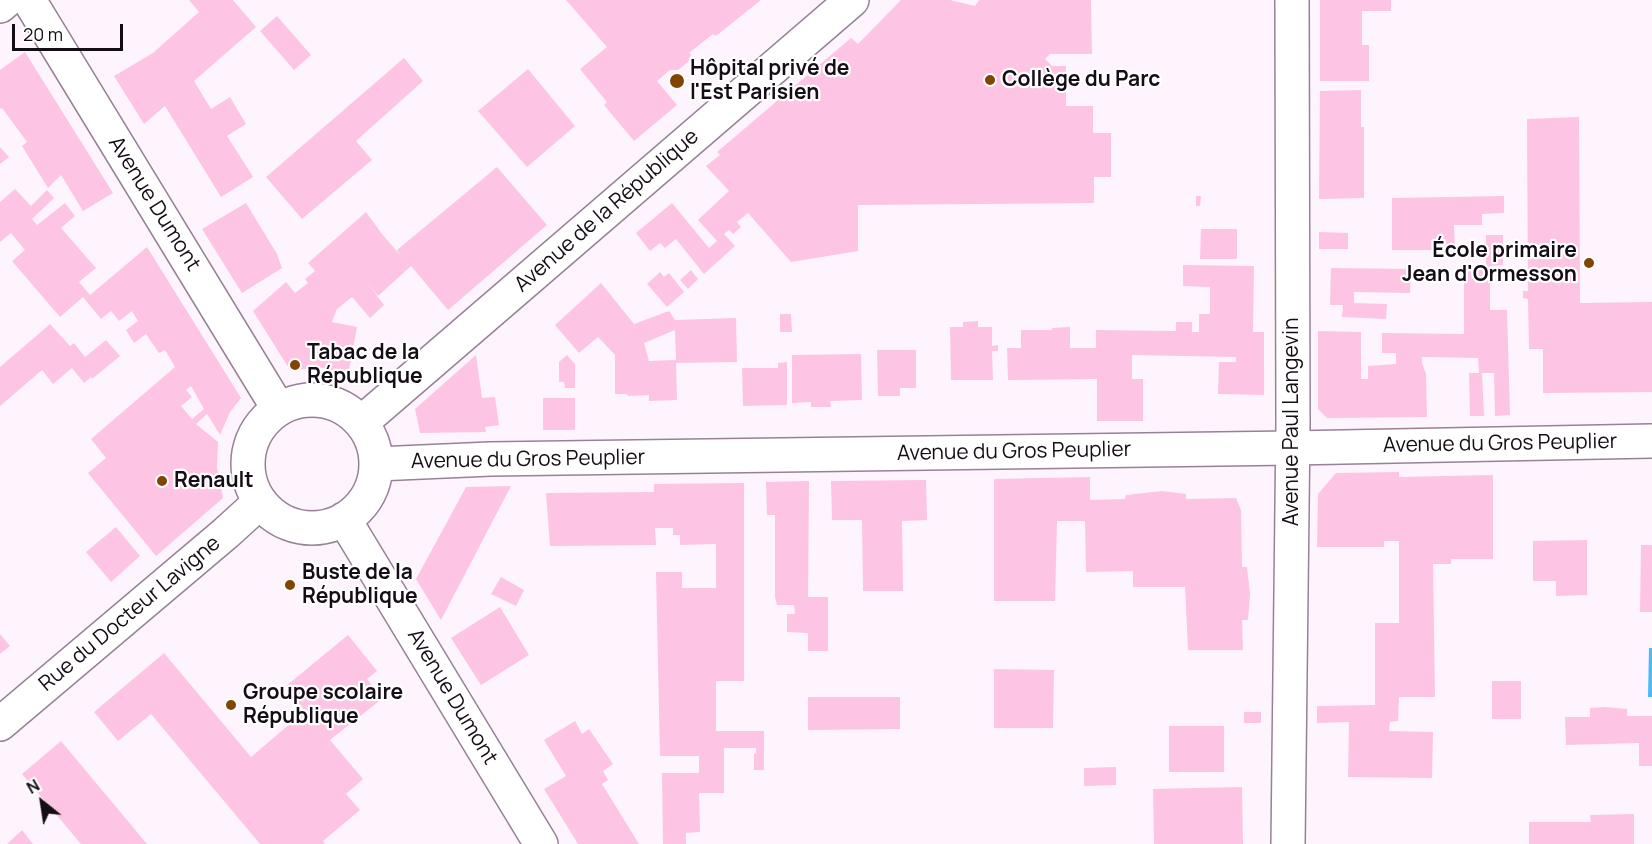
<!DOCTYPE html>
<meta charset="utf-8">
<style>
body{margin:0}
#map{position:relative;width:1652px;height:844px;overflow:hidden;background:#fef4fe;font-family:Manrope,sans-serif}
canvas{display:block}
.north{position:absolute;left:12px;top:772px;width:60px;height:60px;-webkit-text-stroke:4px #fff;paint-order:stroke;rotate:330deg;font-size:16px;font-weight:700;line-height:24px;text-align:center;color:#150d15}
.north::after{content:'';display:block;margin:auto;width:21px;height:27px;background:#150d15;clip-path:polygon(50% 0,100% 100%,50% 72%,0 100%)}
.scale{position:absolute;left:12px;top:24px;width:111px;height:27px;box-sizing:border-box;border:3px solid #150d15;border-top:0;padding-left:8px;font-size:18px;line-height:21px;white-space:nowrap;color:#150d15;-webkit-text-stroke:4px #fff;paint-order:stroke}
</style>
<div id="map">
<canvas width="1652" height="844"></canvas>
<div class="north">N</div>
<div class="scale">20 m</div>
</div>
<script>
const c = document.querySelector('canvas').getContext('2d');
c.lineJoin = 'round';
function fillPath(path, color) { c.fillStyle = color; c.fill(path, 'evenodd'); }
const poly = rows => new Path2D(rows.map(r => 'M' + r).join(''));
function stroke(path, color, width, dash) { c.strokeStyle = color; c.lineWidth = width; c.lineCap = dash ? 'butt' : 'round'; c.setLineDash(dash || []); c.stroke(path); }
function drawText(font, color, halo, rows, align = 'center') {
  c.font = font + ' Manrope,sans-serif'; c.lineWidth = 4.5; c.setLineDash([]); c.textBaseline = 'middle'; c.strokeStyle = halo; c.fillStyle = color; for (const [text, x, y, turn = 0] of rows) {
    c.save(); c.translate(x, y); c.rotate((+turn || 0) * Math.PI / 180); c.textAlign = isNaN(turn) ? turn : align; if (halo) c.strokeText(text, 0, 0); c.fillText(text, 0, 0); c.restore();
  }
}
fillPath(poly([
 [1649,648,1652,648,1652,697,1648,697]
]), '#4bbbf3');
fillPath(poly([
 [189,0,233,0,256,27,194,81,211,109,230,97,246,124,227,136,253,177,221,197,165,106,144,124,114,76,153,53,199,12],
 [566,0,761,0,716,36,713,34,689,53,691,54,688,62,678,70,670,70,657,81,677,105,634,141,604,105,607,102,580,69,607,47],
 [901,0,950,0,975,6,979,0,1091,0,1092,54,1050,54,1045,59,1052,66,1066,66,1066,106,1093,106,1093,133,1111,133,1111,177,1094,177,1094,203,858,205,858,251,791,262,748,213,737,222,741,227,733,234,729,230,724,234,735,246,704,274,676,239,665,248,660,243,650,251,636,233,672,203,709,248,717,241,698,220,729,191,706,166,720,155,717,152,851,38,858,44],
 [1320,0,1391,0,1391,11,1362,11,1362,45,1369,45,1369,81,1320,81],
 [277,16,311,55,294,70,260,31],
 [25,52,113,193,83,211,61,175,48,188,22,146,27,142,2,108,0,109,0,70],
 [404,58,423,81,356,141,372,160,302,219,266,177],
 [528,69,575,126,527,167,478,111],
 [1361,90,1361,127,1364,127,1364,198,1319,199,1320,91],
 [1579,117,1580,303,1652,302,1652,392,1543,393,1543,349,1529,349,1528,299,1523,298,1523,291,1528,291,1527,119],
 [0,147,9,157,0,164],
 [497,167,547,225,448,310,411,266,378,296,366,281,384,305,370,318,352,297,337,309,332,322,357,327,348,375,323,368,290,370,253,311,286,282,295,293,308,283,305,279,315,271,308,263,366,212,382,234,401,256,397,250],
 [15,189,31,206,47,190,54,198,32,219,37,225,65,203,75,216,61,228,96,268,79,282,90,295,147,247,241,398,230,412,220,435,207,414,196,424,218,442,217,467,223,498,156,556,88,473,106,458,91,439,175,367,165,350,159,353,146,334,134,343,126,330,138,321,132,311,119,321,111,311,101,319,83,297,60,317,12,261,25,250,11,233,0,242,0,202],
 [191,386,204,409,192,419,181,406,192,397,186,390],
 [1196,196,1201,196,1200,206,1196,206],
 [1504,196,1504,213,1482,214,1482,225,1454,225,1455,250,1392,250,1392,198],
 [246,203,277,254,282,268,242,293,202,229],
 [1201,229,1237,229,1237,259,1200,259],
 [1319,232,1348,233,1348,249,1319,249],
 [1486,235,1503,235,1503,265,1490,266,1490,310,1507,310,1510,415,1495,416,1494,373,1482,373,1484,416,1470,416,1469,373,1479,373,1478,358,1422,357,1422,363,1426,374,1427,417,1327,418,1318,409,1318,331,1361,332,1361,379,1368,379,1368,366,1396,364,1396,353,1382,353,1382,333,1464,334,1464,265,1486,265],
 [1183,265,1254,266,1253,332,1264,332,1264,395,1218,394,1219,362,1236,362,1236,357,1132,355,1132,379,1143,379,1143,421,1097,421,1097,379,1008,380,1007,348,1021,348,1021,330,1052,330,1052,328,1070,327,1070,348,1096,348,1096,330,1176,331,1176,322,1192,322,1192,332,1199,332,1199,314,1210,314,1210,287,1183,286],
 [1331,268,1411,269,1410,293,1354,292,1354,303,1387,304,1386,319,1342,317,1343,305,1330,305],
 [691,270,698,279,688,289,680,280],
 [660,272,664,277,669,273,684,292,667,307,647,284],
 [601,283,634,324,669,311,675,320,736,318,737,362,676,363,677,400,649,401,649,395,628,396,627,394,615,394,615,355,598,337,579,353,555,325],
 [675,330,676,360,649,361,644,343],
 [780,314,791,314,792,332,780,332],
 [978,321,978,327,992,327,992,346,998,345,998,351,992,351,993,380,951,380,950,327,963,327,963,322],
 [50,324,70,346,74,343,85,357,106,340,120,356,92,379,91,377,84,383,72,368,53,384,42,370,0,406,0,367],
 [877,350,916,350,916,388,900,388,900,396,878,396],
 [861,354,862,400,830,401,831,407,811,407,811,402,792,403,792,355],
 [476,355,482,398,495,397,499,425,485,427,486,432,420,433,415,409],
 [567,355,575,364,575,388,565,388,564,382,559,382,559,362],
 [787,362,787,405,743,406,742,368,778,368,778,363],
 [543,398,575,398,575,430,543,430],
 [1399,472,1399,477,1493,475,1493,559,1451,559,1451,564,1433,564,1435,697,1399,697,1398,721,1390,722,1389,731,1433,732,1432,778,1348,777,1349,722,1317,723,1317,706,1375,705,1375,623,1399,623,1399,541,1384,541,1384,547,1317,547,1318,494,1336,473],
 [1090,477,1090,500,1125,499,1126,495,1162,491,1186,494,1186,499,1236,498,1241,510,1242,567,1247,567,1250,594,1248,620,1242,620,1243,650,1188,650,1185,587,1133,587,1133,571,1086,572,1085,521,1057,521,1055,601,994,601,994,479],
 [926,480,927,520,902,521,903,591,863,591,862,520,832,520,831,481],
 [809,481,808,597,828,597,828,651,808,651,808,633,787,632,787,614,795,614,794,605,777,605,775,597,775,515,767,515,766,482],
 [744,483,744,681,716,681,716,731,764,731,764,770,754,770,754,754,756,753,756,748,724,748,724,793,699,793,700,832,686,833,686,844,663,844,662,773,699,773,699,756,660,756,656,572,682,572,682,588,716,588,716,544,680,545,680,535,673,535,673,528,655,528,656,545,550,546,546,493,654,492,654,484],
 [511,486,441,620,416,579,466,487],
 [116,527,140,556,111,582,86,552],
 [1587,540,1587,595,1556,596,1556,581,1533,581,1533,541],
 [1641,545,1652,545,1652,612,1640,612],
 [501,577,524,590,516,606,491,594],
 [500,607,529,655,481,685,451,638],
 [0,634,10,646,0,654],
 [348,635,377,671,367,679,383,698,330,740,363,779,346,794,360,810,323,841,325,844,260,844,151,714,118,741,94,712,164,653,251,757,305,711,286,686],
 [994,669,1054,670,1053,728,994,728],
 [1492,681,1521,681,1521,719,1492,719],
 [808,697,900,697,900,729,808,730],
 [1605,707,1627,709,1627,716,1652,716,1652,766,1639,766,1639,743,1566,745,1565,717,1590,717,1590,708],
 [1244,712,1261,712,1261,723,1244,723],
 [575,721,582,734,589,729,613,764,603,771,608,780,602,784,639,844,578,844,544,789,566,776,544,740],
 [1169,726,1224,726,1224,772,1169,772],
 [61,741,66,747,147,844,81,844,22,774],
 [1116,767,1116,785,1084,786,1084,768],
 [1242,787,1243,844,1154,844,1153,789],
 [1634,814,1634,844,1529,844,1529,822,1591,822,1590,815],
 [22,830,33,844,7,844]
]), '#fdc4e4');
const minor = poly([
 [29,0,278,408],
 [0,6,7,0],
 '248 464a64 64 0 1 1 128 0a64 64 0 1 1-128 0Z',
 [362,422,852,0],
 [377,464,490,459,1292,448,1652,441],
 [344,519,541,844],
 [0,724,226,533,260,502],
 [1288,844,1293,423,1292,0]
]);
stroke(minor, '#978197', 36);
stroke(minor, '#fff', 33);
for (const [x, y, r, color] of [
 [990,80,6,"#814500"],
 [677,81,8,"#814500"],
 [1589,263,6,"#814500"],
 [295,365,6,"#814500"],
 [162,481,6,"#814500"],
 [290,585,6,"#814500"],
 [231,705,6,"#814500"]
]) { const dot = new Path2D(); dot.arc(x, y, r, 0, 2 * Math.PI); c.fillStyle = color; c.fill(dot); stroke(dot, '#fff', 2); }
drawText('bold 21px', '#150d15', '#fff', [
 ["Hôpital privé de",690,69],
 ["l'Est Parisien",690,93],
 ["Collège du Parc",1002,80],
 ["École primaire",1577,251,"right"],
 ["Jean d'Ormesson",1577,275,"right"],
 ["Tabac de la",307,353],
 ["République",307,377],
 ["Renault",174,481],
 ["Buste de la",302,573],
 ["République",302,597],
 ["Groupe scolaire",243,693],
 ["République",243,717]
], 'left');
drawText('21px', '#150d15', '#fff', [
 ["Avenue Dumont",154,204,58],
 ["Avenue de la République",607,211,-41],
 ["Avenue Paul Langevin",1292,422,-90],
 ["Avenue du Gros Peuplier",1500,444,-1],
 ["Avenue du Gros Peuplier",1014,452,-1],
 ["Avenue du Gros Peuplier",528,460,-1],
 ["Rue du Docteur Lavigne",130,614,-40],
 ["Avenue Dumont",452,697,59]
]);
</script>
